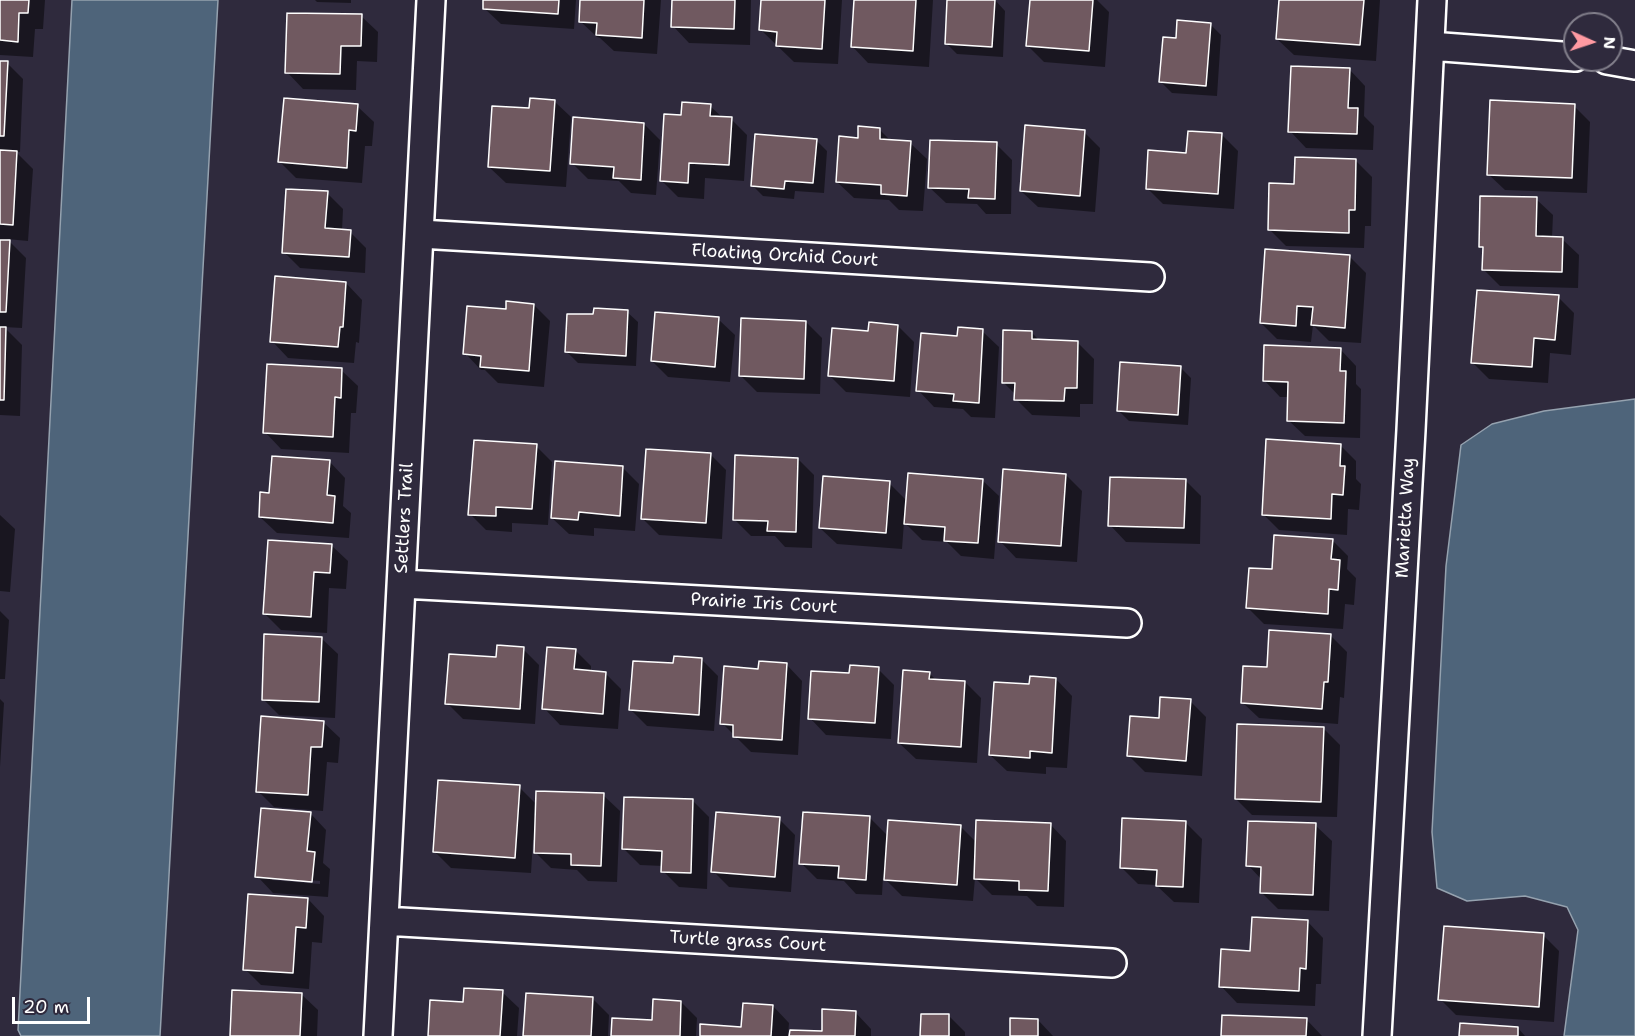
<!DOCTYPE html>
<style>
body{margin:0}
#map{position:relative;width:1635px;height:1036px;overflow:hidden;background:#2f2a3d;font-family:"Shantell Sans",sans-serif}
canvas{display:block}
.north{position:absolute;left:1563px;top:12px;width:60px;height:60px;box-sizing:border-box;background:#2f2a3d;border:2px solid #827f8b;border-radius:50%;rotate:93deg;font-size:16px;font-weight:700;line-height:24px;text-align:center;color:#fff}
.north::after{content:'';display:block;margin:auto;width:21px;height:27px;background:#ff9aa2;clip-path:polygon(50% 0,100% 100%,50% 72%,0 100%)}
.scale{position:absolute;left:12px;top:997px;width:78px;height:27px;box-sizing:border-box;border:3px solid #fff;border-top:0;padding-left:8px;font-size:18px;line-height:21px;white-space:nowrap;color:#fff;-webkit-text-stroke:4px #2f2a3d;paint-order:stroke}
</style>
<div id="map">
<canvas width="1635" height="1036"></canvas>
<div class="north">N</div>
<div class="scale">20 m</div>
</div>
<script>
const c = document.querySelector('canvas').getContext('2d');
c.lineJoin = 'round';
function fillPath(path, color) { c.fillStyle = color; c.fill(path, 'evenodd'); }
const poly = rows => new Path2D(rows.map(r => 'M' + r).join(''));
function stroke(path, color, width, dash) { c.strokeStyle = color; c.lineWidth = width; c.lineCap = dash ? 'butt' : 'round'; c.setLineDash(dash || []); c.stroke(path); }
function drawText(font, color, halo, rows, align = 'center') {
  c.font = font + ' "Shantell Sans",sans-serif'; c.lineWidth = 4.5; c.setLineDash([]); c.textBaseline = 'middle'; c.strokeStyle = halo; c.fillStyle = color; for (const [text, x, y, turn = 0] of rows) {
    c.save(); c.translate(x, y); c.rotate((+turn || 0) * Math.PI / 180); c.textAlign = isNaN(turn) ? turn : align; if (halo) c.strokeText(text, 0, 0); c.fillText(text, 0, 0); c.restore();
  }
}
const water = poly([
 [72,0,218,0,160,1036,21,1036,18,1030,72,0],
 [1635,399,1635,1036,1564,1036,1578,930,1567,907,1525,896,1467,901,1437,888,1432,832,1446,566,1461,445,1492,424,1544,411,1635,399]
]);
fillPath(water, '#4e647a');
stroke(water, '#95a2af', 1.5);
fillPath(poly([
 [0,0,45,0,43,29,35,29,33,57,0,55],
 [315,0,351,0,351,3,317,2],
 [485,0,576,0,574,29,501,24,484,8],
 [582,0,661,0,657,54,614,51,600,38,597,37,580,21],
 [674,0,751,0,750,45,689,43,673,26],
 [763,0,842,0,838,64,794,62,761,30],
 [856,0,933,0,929,67,868,63,852,46],
 [949,0,995,0,1005,11,1003,57,957,54,946,43],
 [1031,0,1097,0,1109,12,1105,67,1044,62,1028,46],
 [1280,0,1380,0,1376,61,1294,55,1277,39],
 [361,16,378,32,377,62,357,61,356,90,303,89,287,72],
 [1210,24,1221,35,1217,96,1172,93,1161,82,1177,39],
 [0,63,7,63,23,79,20,152,16,152,33,169,28,241,7,239,26,258,22,328,4,327,22,345,20,416,0,415],
 [1349,69,1365,86,1364,116,1374,126,1373,150,1306,148,1290,131],
 [554,101,571,117,566,187,506,183,489,167,530,110],
 [357,106,374,122,372,146,365,146,362,183,296,178,280,162],
 [710,106,723,118,731,119,747,135,744,181,705,178,704,199,678,197,662,181,683,117],
 [1574,106,1590,122,1587,193,1505,190,1488,174],
 [644,124,660,140,656,195,631,193,619,181,588,179,572,163],
 [879,129,891,141,910,143,927,159,923,211,899,210,889,200,854,198,837,182,859,139],
 [1084,132,1100,148,1095,212,1038,207,1021,191],
 [1222,135,1238,151,1234,209,1163,204,1147,188,1187,154],
 [816,140,827,151,824,193,795,191,794,199,763,196,752,185],
 [996,144,1012,160,1011,214,986,214,977,204,946,203,929,187],
 [1356,161,1372,177,1371,226,1365,226,1364,248,1286,246,1269,229],
 [327,193,343,209,342,231,350,232,366,248,365,273,300,268,284,252],
 [1536,199,1553,215,1552,238,1562,239,1579,255,1578,288,1500,286,1484,270,1484,250,1480,246],
 [1350,257,1366,273,1361,343,1329,341,1313,325,1311,342,1277,339,1261,323],
 [346,283,362,300,359,343,356,342,354,363,288,358,272,341],
 [1558,297,1574,313,1571,355,1550,353,1548,383,1489,379,1473,363],
 [534,305,550,321,544,387,498,383,485,370,481,370,465,353,507,311],
 [627,312,638,322,636,366,578,363,567,352,595,316],
 [718,319,735,335,730,382,668,377,652,361],
 [806,322,822,338,820,394,757,392,740,375],
 [898,326,914,342,910,397,846,392,830,376,870,332],
 [982,331,999,347,995,418,971,417,963,409,934,407,918,390,959,337],
 [1032,333,1040,341,1078,343,1094,359,1093,404,1080,404,1080,417,1032,415,1016,399,1016,395,1003,382],
 [1340,349,1356,366,1356,384,1361,389,1360,438,1305,436,1288,420,1289,397,1280,397,1264,380],
 [1180,367,1191,378,1188,425,1129,421,1118,410],
 [341,370,358,386,356,413,351,413,349,453,281,449,265,432],
 [1340,445,1356,461,1356,479,1361,484,1359,510,1348,509,1347,535,1279,530,1263,514],
 [536,446,552,462,548,525,512,523,512,532,486,530,470,514],
 [710,454,726,470,722,539,659,535,643,519],
 [798,459,814,475,812,548,785,547,775,536,751,536,734,519],
 [329,461,345,478,343,506,351,513,349,538,277,533,260,517,271,495],
 [623,468,639,484,635,531,594,528,594,536,569,534,552,518],
 [1066,475,1082,491,1077,562,1016,558,1000,541],
 [982,480,999,496,994,559,961,556,947,542,922,540,904,522,902,549,837,544,820,528,889,483,907,501],
 [1185,480,1201,496,1200,544,1126,542,1110,525],
 [0,515,15,529,10,592,0,591],
 [1332,540,1348,556,1347,569,1356,578,1354,605,1345,604,1343,629,1264,624,1248,608,1274,571],
 [331,545,348,561,346,589,329,588,327,633,281,630,265,614],
 [0,611,9,620,5,679,0,679],
 [1331,636,1347,652,1344,698,1340,697,1338,724,1259,718,1242,702,1268,669],
 [321,638,338,654,335,718,279,715,263,699],
 [523,649,539,665,535,724,463,719,447,703,498,658],
 [575,650,591,666,591,672,605,673,621,689,618,729,560,725,544,708],
 [702,660,718,676,714,731,647,726,631,710,674,665],
 [786,664,802,681,798,755,751,752,722,723,760,670],
 [878,669,894,685,891,739,826,735,810,718,851,675],
 [929,673,937,681,965,682,981,698,977,763,916,759,899,743],
 [1056,679,1072,696,1067,768,1046,767,1046,774,1007,771,990,755,1031,686],
 [0,699,4,703,0,767],
 [1190,701,1206,717,1202,776,1145,772,1129,756,1160,719],
 [323,722,340,738,338,763,327,762,323,811,274,807,258,791],
 [1323,728,1340,745,1337,817,1252,815,1236,799],
 [519,787,537,805,603,795,620,811,617,882,588,881,577,870,551,868,535,852,536,840,533,840,531,873,451,868,435,852],
 [693,801,709,817,707,889,679,887,663,871,663,866,640,865,624,849],
 [310,813,326,830,323,863,330,869,328,897,273,893,257,876],
 [272,877,320,881,320,884,272,880],
 [870,818,889,837,961,827,977,843,1050,824,1066,841,1064,907,1037,906,1027,896,992,895,975,878,973,901,902,896,883,877,882,895,856,894,844,881,817,879,801,863],
 [779,819,795,835,791,892,729,887,713,871],
 [1185,822,1202,839,1199,903,1174,902,1156,885,1138,884,1122,868],
 [1315,825,1332,841,1329,911,1278,909,1262,893,1262,880,1248,865],
 [308,899,324,916,322,943,312,942,309,989,261,985,245,969],
 [1307,921,1323,938,1321,984,1316,984,1315,1006,1237,1003,1221,986,1252,952],
 [1543,935,1559,951,1554,1022,1456,1015,1440,999],
 [502,992,519,1008,517,1036,429,1036,465,1003],
 [301,994,318,1010,317,1036,231,1036],
 [593,999,609,1015,608,1036,525,1036],
 [681,1002,697,1018,696,1036,613,1036,653,1022],
 [773,1006,789,1023,788,1036,701,1036,743,1029],
 [855,1012,871,1029,871,1036,791,1036,823,1032],
 [949,1016,965,1032,965,1036,921,1036],
 [1306,1019,1322,1036,1222,1036],
 [1038,1020,1053,1036,1011,1036],
 [1518,1028,1525,1036,1460,1036]
]), '#0007');
const building = poly([
 [0,0,29,0,28,13,19,13,18,42,0,40,0,0],
 [483,0,559,0,558,14,483,9,483,0],
 [580,0,644,0,642,38,596,35,597,23,579,22,580,0],
 [672,0,735,0,734,29,671,27,672,0],
 [761,0,825,0,822,49,776,46,777,32,759,30,761,0],
 [854,0,916,0,913,51,851,47,854,0],
 [947,0,995,0,992,47,945,44,947,0],
 [1030,0,1093,0,1089,51,1026,46,1030,0],
 [1279,0,1364,0,1360,45,1276,39,1279,0],
 [287,13,362,14,361,46,341,46,340,74,285,73,287,13],
 [1177,20,1211,23,1206,86,1159,82,1163,37,1176,38,1177,20],
 [0,61,8,61,4,136,0,136,0,61],
 [1291,66,1350,68,1348,108,1358,108,1357,134,1288,132,1291,66],
 [284,98,358,104,356,131,349,130,347,168,278,162,284,98],
 [530,98,555,100,550,171,488,167,492,106,529,108,530,98],
 [1490,100,1575,104,1572,178,1487,175,1490,100],
 [682,102,711,104,710,116,732,117,729,165,689,163,688,183,660,181,664,114,681,115,682,102],
 [573,117,644,123,641,180,613,178,614,167,570,164,573,117],
 [1025,125,1085,130,1080,196,1020,191,1025,125],
 [858,126,880,128,880,139,911,141,907,196,881,194,881,185,836,182,839,136,858,138,858,126],
 [1188,131,1222,133,1218,194,1146,189,1148,150,1186,153,1188,131],
 [755,134,817,139,813,183,785,181,784,189,751,186,755,134],
 [930,140,997,142,995,199,968,198,969,189,928,188,930,140],
 [0,150,17,151,13,225,0,224,0,150],
 [1295,157,1356,159,1355,210,1349,210,1349,233,1268,230,1269,183,1294,184,1295,157],
 [286,189,328,191,325,228,351,230,349,257,282,253,286,189],
 [1480,196,1537,197,1536,236,1563,237,1562,272,1482,270,1483,247,1479,247,1480,196],
 [0,240,10,240,6,312,0,312,0,240],
 [1265,249,1350,255,1345,328,1311,325,1313,307,1297,306,1296,326,1260,323,1265,249],
 [275,276,346,282,343,327,340,327,338,347,270,342,275,276],
 [1477,290,1559,295,1555,340,1534,338,1532,367,1471,363,1477,290],
 [506,301,534,304,529,371,480,367,481,356,463,354,467,306,506,309,506,301],
 [594,308,628,310,626,356,565,352,567,314,593,314,594,308],
 [655,312,719,317,715,367,651,361,655,312],
 [741,318,806,321,804,379,739,376,741,318],
 [869,322,898,325,894,381,828,376,832,328,868,331,869,322],
 [0,327,6,327,4,400,0,400,0,327],
 [958,327,983,329,979,403,953,401,954,394,916,391,921,333,957,336,958,327],
 [1003,330,1032,331,1032,339,1078,341,1077,388,1065,388,1064,401,1014,400,1015,383,1002,383,1003,330],
 [1264,345,1341,348,1340,371,1346,371,1344,423,1287,421,1288,382,1263,381,1264,345],
 [1120,362,1181,366,1178,415,1117,411,1120,362],
 [267,364,342,368,341,398,335,397,333,437,263,433,267,364],
 [1266,439,1341,444,1340,466,1345,466,1343,495,1332,494,1331,519,1262,515,1266,439],
 [474,440,537,444,532,509,496,507,496,516,468,515,474,440],
 [646,449,711,453,706,523,641,519,646,449],
 [735,455,798,458,796,532,767,531,768,521,733,520,735,455],
 [272,456,330,460,327,495,335,496,333,523,259,517,260,492,269,493,272,456],
 [555,461,623,466,620,516,579,512,578,520,551,518,555,461],
 [1003,469,1066,474,1061,546,998,542,1003,469],
 [908,473,983,479,978,543,944,541,945,527,904,524,908,473],
 [823,476,890,481,886,533,819,528,823,476],
 [1110,477,1186,479,1184,528,1108,526,1110,477],
 [1274,535,1333,539,1331,559,1340,560,1338,590,1329,589,1328,614,1246,608,1249,568,1272,569,1274,535],
 [268,540,332,544,330,573,314,572,311,617,263,614,268,540],
 [1269,630,1331,634,1328,682,1324,682,1322,709,1241,703,1243,666,1267,667,1269,630],
 [264,634,322,637,319,702,262,700,264,634],
 [497,645,524,647,520,709,445,704,449,654,496,657,497,645],
 [547,647,576,649,574,669,606,672,603,714,542,709,547,647],
 [674,656,702,658,699,715,629,710,633,661,673,663,674,656],
 [759,661,787,663,782,740,733,737,733,725,720,724,724,666,758,669,759,661],
 [850,665,879,667,875,723,808,719,811,671,849,673,850,665],
 [903,670,930,672,929,679,965,681,961,747,898,743,903,670],
 [1030,676,1056,678,1052,753,1030,751,1030,758,989,755,994,682,1029,684,1030,676],
 [1160,697,1191,699,1186,761,1127,756,1130,716,1159,718,1160,697],
 [261,716,324,721,322,747,311,747,308,795,256,792,261,716],
 [1237,724,1324,727,1321,802,1235,799,1237,724],
 [438,780,520,785,515,858,433,852,438,780],
 [536,791,604,793,601,866,571,865,571,854,534,853,536,791],
 [624,797,693,799,691,873,661,872,662,851,622,849,624,797],
 [261,808,311,812,307,851,315,852,312,882,255,877,261,808],
 [716,812,780,817,775,877,711,872,716,812],
 [803,812,870,816,866,880,838,878,839,866,799,864,803,812],
 [1122,818,1186,821,1183,887,1156,886,1157,870,1120,868,1122,818],
 [888,820,961,825,957,885,884,880,888,820],
 [976,820,1051,823,1048,891,1019,890,1019,881,974,879,976,820],
 [1248,821,1316,823,1313,895,1260,893,1261,867,1246,866,1248,821],
 [248,894,308,898,306,928,296,927,293,973,243,970,248,894],
 [1252,917,1308,920,1306,969,1300,968,1299,991,1219,987,1221,949,1250,951,1252,917],
 [1444,926,1544,933,1539,1007,1438,1000,1444,926],
 [464,988,503,990,500,1036,428,1036,430,1000,463,1002,464,988],
 [232,990,302,993,300,1036,230,1036,232,990],
 [526,993,593,997,591,1036,523,1036,526,993],
 [653,999,681,1001,680,1036,611,1036,612,1018,652,1020,653,999],
 [743,1003,773,1005,771,1036,700,1036,700,1024,741,1027,743,1003],
 [822,1009,856,1011,855,1036,789,1036,790,1030,822,1031,822,1009],
 [921,1014,949,1014,949,1036,920,1036,921,1014],
 [1222,1015,1307,1018,1306,1036,1221,1036,1222,1015],
 [1010,1018,1038,1019,1038,1036,1010,1036,1010,1018],
 [1460,1023,1518,1027,1518,1036,1459,1036,1460,1023]
]);
fillPath(building, '#705960');
stroke(building, '#fff', 1.5);
const minor = poly([
 [1430,46,1575,57],
 [1607,60,1635,65],
 [420,234,1150,277],
 [402,584,1127,623],
 [384,921,1112,963],
 [378,1036,431,0],
 [1377,1036,1411,430,1432,0]
]);
stroke(minor, '#fff', 32);
stroke(minor, '#2f2a3d', 27);
drawText('18px', '#fff', '#2f2a3d', [
 ["Floating Orchid Court",785,256,3],
 ["Settlers Trail",405,518,-87],
 ["Marietta Way",1406,518,-87],
 ["Prairie Iris Court",764,604,3],
 ["Turtle grass Court",748,942,3]
]);
</script>
